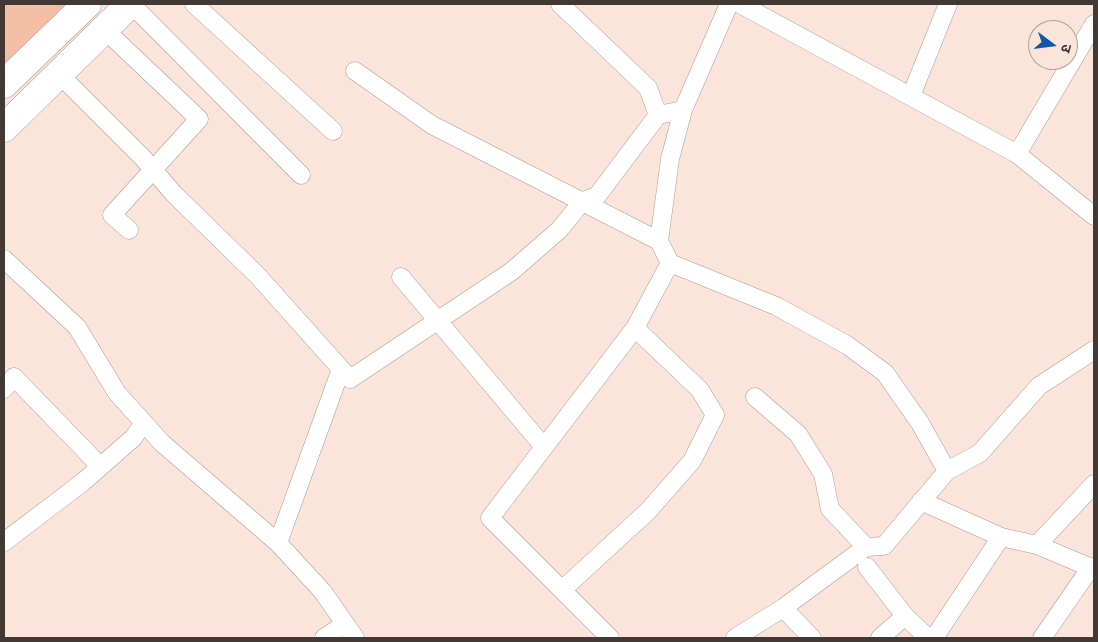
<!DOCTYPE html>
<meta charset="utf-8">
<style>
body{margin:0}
#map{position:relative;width:1098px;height:642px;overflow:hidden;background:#fbe5db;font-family:"Roboto Condensed","Noto Sans Devanagari",sans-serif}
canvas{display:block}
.frame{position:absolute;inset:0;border:5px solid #423935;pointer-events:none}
.north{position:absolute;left:1028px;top:20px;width:50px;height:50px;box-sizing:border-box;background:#fbe5db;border:1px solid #b1a099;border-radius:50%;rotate:105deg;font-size:14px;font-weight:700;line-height:20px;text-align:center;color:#423935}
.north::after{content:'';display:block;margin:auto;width:18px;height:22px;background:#1357a7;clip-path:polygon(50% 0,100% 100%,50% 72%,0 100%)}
</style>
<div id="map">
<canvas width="1098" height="642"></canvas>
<div class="frame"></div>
<div class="north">उ</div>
</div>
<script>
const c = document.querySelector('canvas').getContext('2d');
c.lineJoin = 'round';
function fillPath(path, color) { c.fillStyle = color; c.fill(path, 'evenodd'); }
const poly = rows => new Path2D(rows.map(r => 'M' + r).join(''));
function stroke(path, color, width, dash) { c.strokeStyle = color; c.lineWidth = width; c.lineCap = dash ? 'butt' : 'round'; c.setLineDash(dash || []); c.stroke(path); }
fillPath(poly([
 [4,4,87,4,4,84]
]), '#f5bfa6');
const minor = poly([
 [131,4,301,175],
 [194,4,333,131],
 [560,4,648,88,658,115],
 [740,4,1017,154,1094,24],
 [104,29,199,119,112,215,129,230],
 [355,71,432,125,659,241],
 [59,74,143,158,174,194,258,276,350,379,512,271,559,230,583,201,597,196,658,115,683,110],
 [911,96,948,4],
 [1017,154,1094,216],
 [4,259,77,327,117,393,162,443,278,543,323,592,355,638],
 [670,263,776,306,847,345,885,373,920,423,947,471],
 [401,277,544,447],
 [4,389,14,377,100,466],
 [755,397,798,434,823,474,830,509,866,547,884,546,947,471,980,453,1039,386,1094,350],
 [921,501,1001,537,1037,545,1094,569],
 [4,542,83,482,133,438,144,423],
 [278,543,341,369],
 [1037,545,1094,484],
 [867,567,905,616,928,638],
 [562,590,648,511,692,461,715,415,700,390,635,328],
 [783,608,812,638],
 [324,638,345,624],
 [610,638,490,518,635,328,670,263,659,241,670,159,683,110,729,4],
 [735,638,783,608,866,547],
 [880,638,905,616],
 [934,638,1001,537],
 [1042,638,1091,567]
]);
const primary = poly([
 [4,84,87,4],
 [4,128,130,4]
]);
stroke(minor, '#ae9990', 19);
stroke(primary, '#ae9990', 29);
stroke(minor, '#fff', 18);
stroke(primary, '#fff', 28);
</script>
